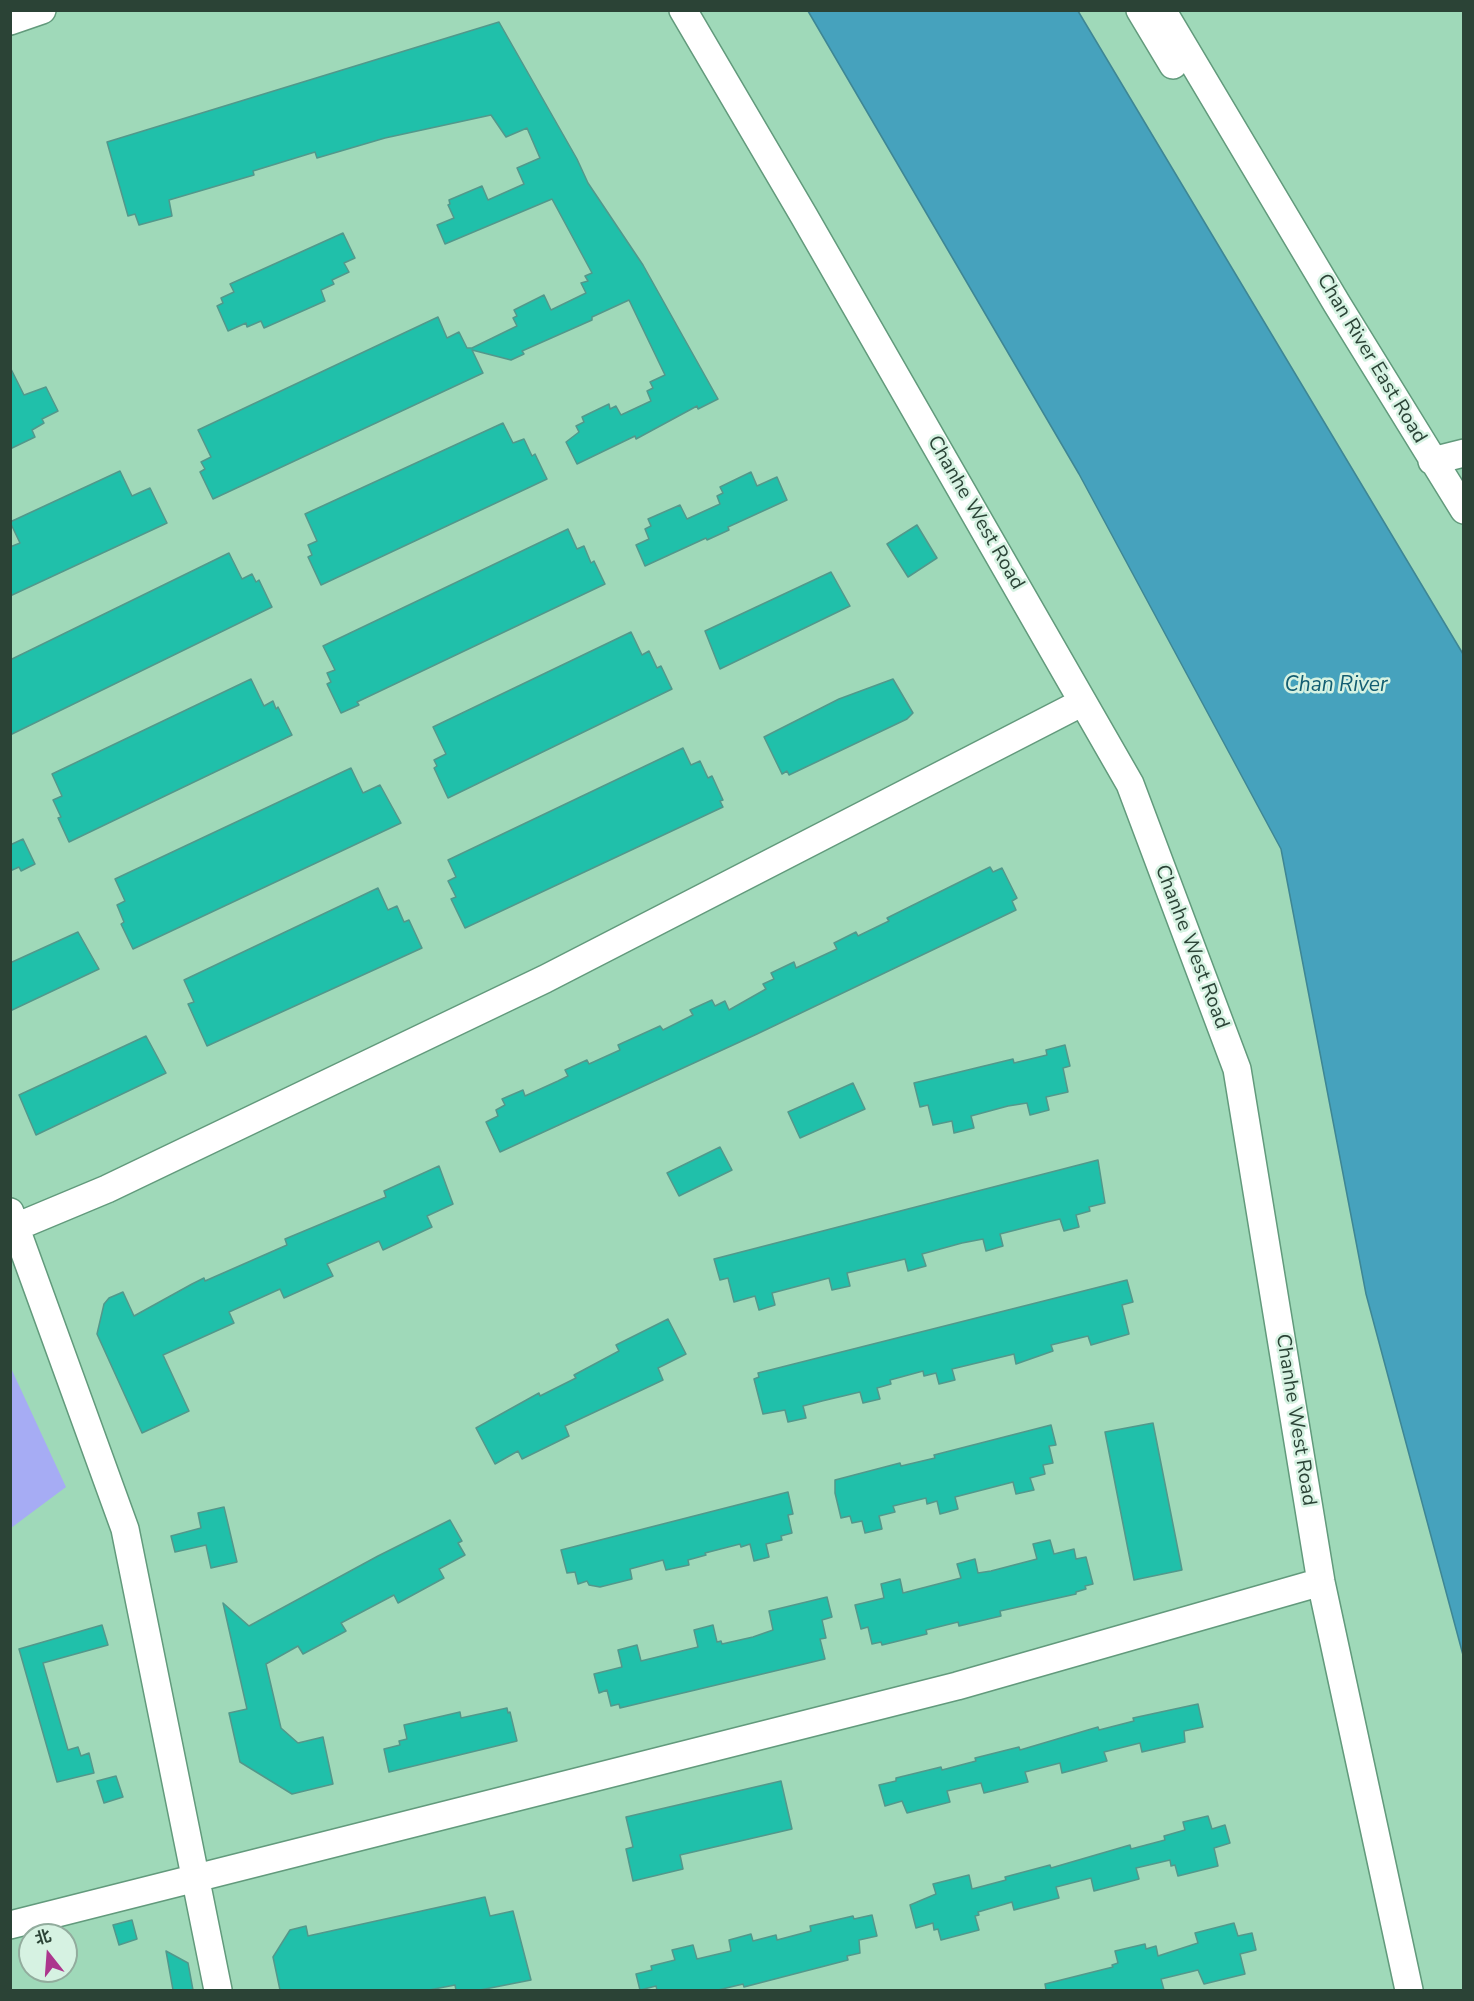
<!DOCTYPE html>
<meta charset="utf-8">
<style>
body{margin:0}
#map{position:relative;width:1474px;height:2001px;overflow:hidden;background:#9fd9b9;font-family:"Nunito Sans","Noto Sans SC",sans-serif}
canvas{display:block}
.frame{position:absolute;inset:0;border:12px solid #2b4336;pointer-events:none}
.north{position:absolute;left:18px;top:1923px;width:60px;height:60px;box-sizing:border-box;background:#d6f2e2;border:2px solid #92ac9d;border-radius:50%;rotate:343deg;font-size:16px;font-weight:700;line-height:24px;text-align:center;color:#2b4336}
.north::after{content:'';display:block;margin:auto;width:21px;height:27px;background:#ac368d;clip-path:polygon(50% 0,100% 100%,50% 72%,0 100%)}
</style>
<div id="map">
<canvas width="1474" height="2001"></canvas>
<div class="frame"></div>
<div class="north">北</div>
</div>
<script>
const c = document.querySelector('canvas').getContext('2d');
c.lineJoin = 'round';
function fillPath(path, color) { c.fillStyle = color; c.fill(path, 'evenodd'); }
const poly = rows => new Path2D(rows.map(r => 'M' + r).join(''));
function stroke(path, color, width, dash) { c.strokeStyle = color; c.lineWidth = width; c.lineCap = dash ? 'butt' : 'round'; c.setLineDash(dash || []); c.stroke(path); }
function drawText(font, color, halo, rows, align = 'center') {
  c.font = font + ' "Nunito Sans",sans-serif'; c.lineWidth = 5; c.setLineDash([]); c.textBaseline = 'middle'; c.strokeStyle = halo; c.fillStyle = color; for (const [text, x, y, turn = 0] of rows) {
    c.save(); c.translate(x, y); c.rotate((+turn || 0) * Math.PI / 180); c.textAlign = isNaN(turn) ? turn : align; if (halo) c.strokeText(text, 0, 0); c.fillText(text, 0, 0); c.restore();
  }
}
fillPath(poly([
 [10,1366,66,1487,11,1528,10,1528]
]), '#a6acf4');
const water = poly([
 [808,11,1078,11,1463,654,1463,1655,1366,1294,1281,849,1079,474,808,11]
]);
fillPath(water, '#46a2bd');
stroke(water, '#3e8694', 1.5);
const building = poly([
 [499,22,577,159,588,183,643,265,718,399,698,409,697,406,636,439,635,436,577,464,566,442,579,432,576,426,584,422,582,417,609,404,610,409,616,406,621,415,651,401,647,391,653,388,650,382,665,375,629,300,592,317,592,320,522,351,524,354,511,360,472,350,483,373,213,499,200,472,205,469,201,462,211,457,198,430,438,317,447,338,459,332,467,348,472,348,517,326,513,318,517,316,514,310,544,295,551,310,586,293,581,283,588,281,585,276,592,273,552,199,445,244,437,225,454,218,448,205,450,204,449,200,482,186,488,200,524,184,517,168,540,158,527,128,506,137,491,115,385,138,317,158,315,152,253,171,254,175,169,200,172,216,139,225,135,214,128,216,107,142,499,22],
 [343,233,355,258,344,263,349,272,332,280,334,284,321,290,325,301,264,328,261,321,247,327,246,323,228,331,217,306,223,303,221,298,234,292,230,284,343,233],
 [10,367,24,395,46,387,58,411,42,419,44,423,32,430,35,437,10,449,10,367],
 [503,423,513,443,524,439,532,456,535,454,547,479,321,585,308,557,312,555,308,545,317,541,305,514,503,423],
 [120,471,132,496,150,488,167,523,10,596,10,547,20,543,10,522,120,471],
 [751,472,757,486,777,477,787,500,728,527,729,530,707,540,706,538,645,566,636,545,649,539,645,529,651,526,648,519,680,505,687,519,720,504,717,496,723,493,720,487,751,472],
 [917,525,937,558,908,577,887,544,917,525],
 [568,529,577,549,584,546,591,563,594,561,605,584,357,702,359,705,341,713,327,684,331,682,327,673,335,670,323,646,568,529],
 [229,553,242,579,252,574,256,582,259,580,272,607,10,735,10,660,229,553],
 [831,572,850,606,720,669,705,631,831,572],
 [631,632,642,655,649,651,657,668,661,666,672,689,448,798,434,768,437,766,434,760,446,754,433,727,631,632],
 [251,679,264,706,273,701,276,709,278,707,292,735,69,842,58,818,61,817,53,800,62,796,52,774,251,679],
 [893,679,913,713,907,719,789,775,787,771,782,774,764,737,839,699,893,679],
 [683,748,691,765,700,761,708,778,712,776,723,800,720,801,723,807,465,928,451,899,456,897,448,881,456,877,448,860,683,748],
 [351,768,363,793,380,785,401,823,133,949,121,924,124,922,117,905,125,901,115,879,351,768],
 [23,839,35,864,21,871,19,867,10,871,10,845,23,839],
 [990,867,993,872,1002,868,1017,898,1012,901,1016,910,757,1034,500,1152,486,1122,498,1116,496,1110,505,1105,502,1099,523,1090,525,1096,558,1081,568,1076,565,1070,587,1060,589,1064,620,1050,618,1045,660,1026,663,1030,693,1015,690,1010,712,1000,715,1006,725,1001,729,1010,766,989,763,984,774,979,771,973,794,962,796,968,837,949,834,943,856,932,858,936,889,921,887,918,990,867],
 [378,888,388,910,397,906,404,922,409,920,422,948,207,1046,188,1004,194,1002,184,980,378,888],
 [78,932,99,969,10,1011,10,963,78,932],
 [146,1036,166,1073,36,1135,19,1095,146,1036],
 [1065,1045,1070,1066,1063,1068,1068,1092,1046,1097,1049,1110,1030,1115,1027,1103,1008,1106,971,1116,974,1128,954,1133,952,1121,933,1125,928,1105,920,1107,914,1083,1013,1059,1014,1063,1047,1055,1046,1050,1065,1045],
 [853,1083,865,1109,800,1138,788,1112,853,1083],
 [720,1147,732,1170,679,1196,667,1173,720,1147],
 [1098,1160,1105,1203,1089,1207,1090,1211,1076,1215,1079,1227,1064,1231,1060,1219,1047,1222,1000,1234,1003,1246,986,1251,983,1239,962,1243,922,1254,926,1266,908,1271,905,1259,847,1273,850,1286,832,1290,829,1278,772,1293,775,1305,759,1310,755,1296,734,1302,728,1278,720,1280,714,1259,1098,1160],
 [439,1166,453,1204,427,1216,432,1227,383,1250,379,1241,327,1264,333,1276,284,1298,280,1289,229,1312,234,1323,163,1355,189,1411,142,1433,97,1334,104,1304,109,1298,123,1292,134,1316,192,1284,204,1278,205,1281,287,1245,285,1239,386,1197,384,1191,439,1166],
 [1127,1280,1133,1302,1122,1305,1129,1334,1091,1345,1088,1336,1051,1345,1053,1351,1016,1364,1014,1354,952,1369,955,1380,939,1384,936,1373,924,1376,923,1371,890,1380,891,1384,877,1388,880,1399,863,1403,860,1392,822,1401,803,1406,806,1418,788,1422,785,1410,763,1414,754,1379,759,1377,758,1373,1127,1280],
 [668,1319,686,1354,658,1368,663,1380,565,1426,569,1436,522,1459,518,1451,495,1464,476,1428,539,1393,540,1396,576,1378,574,1375,619,1351,616,1345,668,1319],
 [1153,1423,1182,1570,1134,1580,1105,1432,1153,1423],
 [1051,1425,1056,1445,1049,1446,1053,1463,1043,1465,1045,1474,1030,1478,1034,1490,1016,1494,1013,1482,955,1497,958,1509,940,1514,937,1501,927,1504,926,1498,893,1506,895,1512,879,1516,882,1529,865,1533,862,1521,852,1523,850,1516,841,1518,835,1493,835,1480,900,1463,901,1466,935,1458,934,1455,1051,1425],
 [788,1492,793,1514,788,1515,792,1533,781,1536,782,1540,766,1544,769,1557,754,1561,750,1544,741,1547,740,1544,705,1553,706,1555,688,1560,689,1565,666,1570,663,1560,630,1569,632,1579,600,1587,589,1585,587,1581,578,1584,575,1572,567,1573,561,1550,788,1492],
 [224,1507,237,1562,211,1568,206,1545,175,1552,171,1536,201,1528,198,1513,224,1507],
 [450,1520,462,1541,458,1543,465,1555,439,1569,444,1578,398,1603,394,1595,341,1623,346,1631,303,1654,298,1646,266,1664,281,1728,298,1743,323,1737,333,1784,292,1794,240,1762,229,1713,247,1709,223,1603,249,1626,378,1556,450,1520],
 [1050,1540,1054,1554,1074,1549,1076,1559,1086,1557,1093,1584,1085,1586,1086,1589,1076,1592,1076,1594,1000,1611,1001,1616,959,1626,958,1622,926,1630,927,1634,882,1645,881,1642,872,1644,868,1627,861,1629,855,1605,884,1598,881,1584,900,1579,903,1593,961,1578,957,1564,975,1559,978,1573,991,1571,1037,1559,1033,1544,1050,1540],
 [827,1597,832,1617,822,1620,826,1638,820,1639,825,1659,620,1708,619,1704,611,1706,607,1690,599,1693,594,1674,622,1667,618,1650,637,1645,641,1661,698,1647,694,1630,713,1625,717,1642,721,1641,722,1644,753,1637,773,1630,769,1611,827,1597],
 [102,1625,108,1645,43,1663,68,1750,78,1747,81,1756,89,1753,94,1773,57,1782,19,1649,102,1625],
 [1198,1704,1203,1727,1184,1731,1185,1742,1142,1752,1140,1743,1104,1752,1107,1761,1062,1773,1060,1763,1025,1772,1028,1782,984,1793,981,1783,947,1791,950,1802,907,1813,902,1801,885,1806,879,1785,896,1781,896,1778,941,1767,942,1770,976,1761,975,1758,1019,1747,1020,1750,1098,1727,1099,1730,1134,1721,1133,1718,1198,1704],
 [507,1708,508,1713,510,1712,517,1741,389,1772,384,1749,400,1745,399,1741,407,1739,404,1725,460,1712,461,1718,507,1708],
 [116,1776,123,1797,104,1803,97,1781,116,1776],
 [781,1781,792,1829,680,1855,683,1869,633,1881,626,1849,633,1847,626,1817,781,1781],
 [1208,1816,1212,1829,1225,1825,1230,1843,1214,1848,1218,1866,1178,1876,1175,1865,1171,1866,1170,1860,1136,1868,1139,1879,1094,1891,1091,1878,1056,1887,1059,1898,1014,1910,1012,1902,978,1912,979,1915,975,1916,979,1930,941,1940,938,1929,934,1930,933,1923,916,1928,910,1905,936,1894,933,1884,969,1875,972,1889,1006,1880,1005,1877,1050,1865,1051,1868,1130,1845,1131,1849,1165,1840,1164,1836,1185,1830,1183,1822,1208,1816],
 [485,1897,490,1916,513,1911,531,1980,480,1990,456,1990,455,1985,429,1990,280,1990,273,1957,290,1930,306,1926,308,1936,485,1897],
 [872,1915,877,1936,859,1940,860,1953,847,1956,848,1960,744,1987,743,1984,718,1990,657,1990,656,1986,640,1990,636,1974,652,1970,651,1966,675,1960,672,1950,693,1945,697,1959,731,1951,729,1940,751,1934,753,1941,776,1935,777,1940,811,1931,810,1926,853,1916,854,1919,872,1915],
 [132,1920,137,1939,119,1945,113,1925,132,1920],
 [1234,1923,1238,1936,1252,1933,1256,1950,1240,1954,1245,1974,1204,1984,1198,1970,1161,1979,1164,1990,1046,1990,1045,1984,1113,1967,1112,1965,1118,1963,1115,1951,1145,1944,1146,1949,1156,1946,1158,1956,1198,1943,1195,1933,1234,1923],
 [166,1951,188,1963,193,1990,173,1990,166,1951]
]);
fillPath(building, '#20c0aa');
stroke(building, '#52988b', 1.5);
const minor = poly([
 [683,10,804,216,1130,784,1237,1069,1321,1582,1409,1990],
 [1140,10,1173,65],
 [1162,10,1337,304,1464,510],
 [10,21,42,10],
 [1432,461,1464,453],
 [10,1212,125,1529,218,1990],
 [16,1227,107,1189,545,979,1083,702],
 [10,1925,957,1686,1321,1582]
]);
stroke(minor, '#629a7c', 30);
stroke(minor, '#fff', 27);
drawText('20px', '#2b4336', '#d6f2e2', [
 ["Chan River East Road",1371,359,59],
 ["Chanhe West Road",975,513,60],
 ["Chanhe West Road",1191,947,69],
 ["Chanhe West Road",1295,1420,81]
]);
drawText('italic 21px', '#135e72', '#d6f2e2', [
 ["Chan River",1336,686]
]);
</script>
